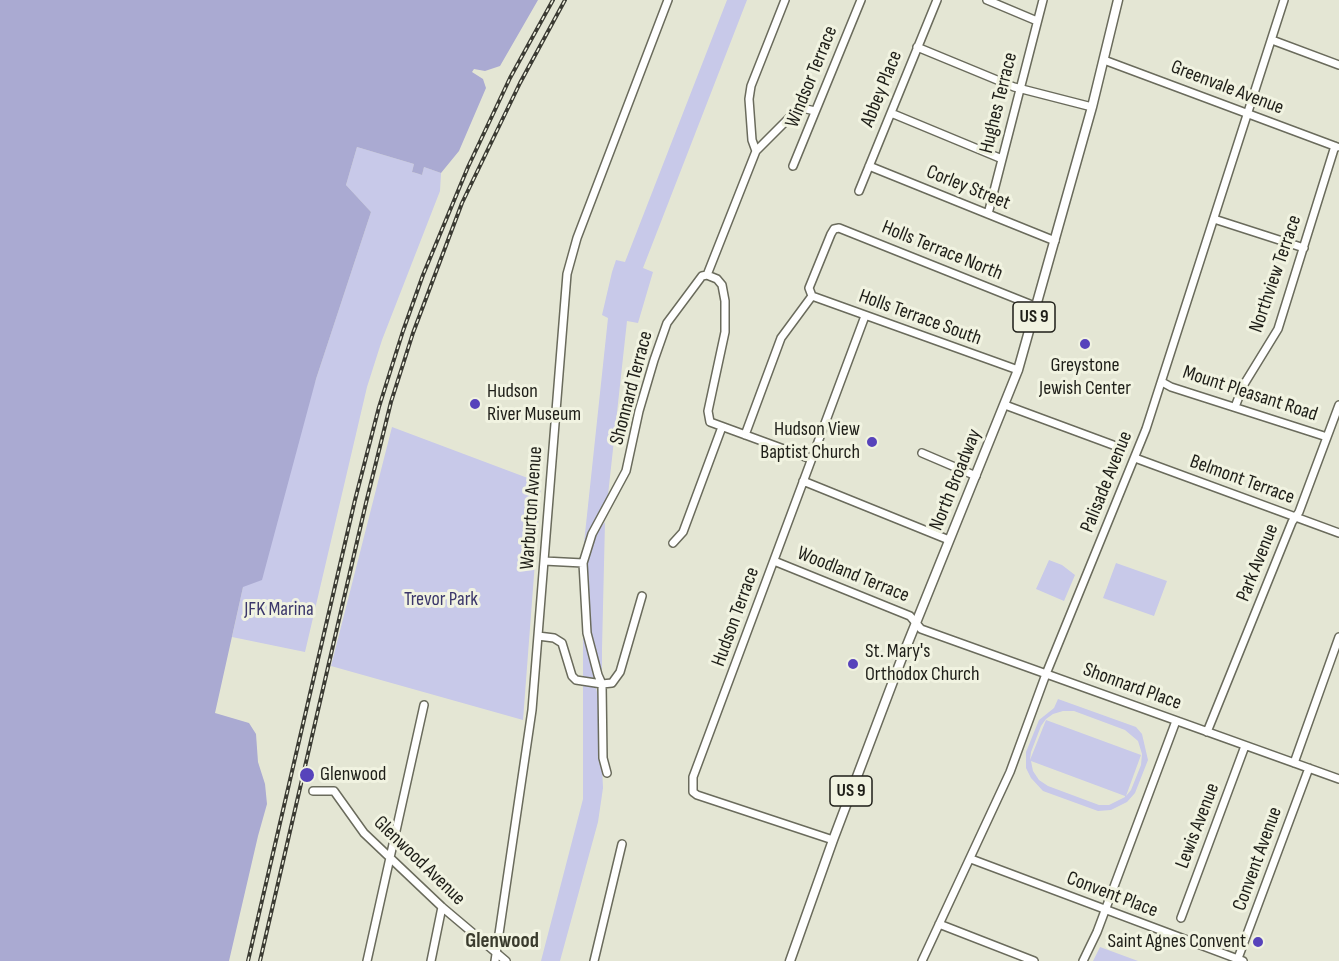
<!DOCTYPE html>
<style>
body{margin:0}
canvas{display:block;background:#e4e6d4}
</style>
<canvas width="1339" height="961"></canvas>
<script>
const c = document.querySelector('canvas').getContext('2d');
c.lineJoin = 'round';
function fillPath(path, color) { c.fillStyle = color; c.fill(path, 'evenodd'); }
const poly = rows => new Path2D(rows.map(r => 'M' + r).join(''));
function stroke(path, color, width, dash) { c.strokeStyle = color; c.lineWidth = width; c.lineCap = dash ? 'butt' : 'round'; c.setLineDash(dash || []); c.stroke(path); }
function drawText(font, color, halo, rows, align = 'center') {
  c.font = font + ' "Sofia Sans Condensed",sans-serif'; c.lineWidth = 6; c.setLineDash([]); c.textBaseline = 'middle'; c.strokeStyle = halo; c.fillStyle = color; for (const [text, x, y, turn = 0] of rows) {
    c.save(); c.translate(x, y); c.rotate((+turn || 0) * Math.PI / 180); c.textAlign = isNaN(turn) ? turn : align; if (halo) c.strokeText(text, 0, 0); c.fillText(text, 0, 0); c.restore();
  }
}
fillPath(poly([
 [727,0,747,0,643,268,653,272,638,323,627,321,608,495,584,543,608,318,602,315,612,272,616,260,625,262],
 [357,147,414,164,412,172,416,173,422,175,424,167,441,173,440,191,382,340,367,387,305,652,232,637,243,587,316,379,371,212,346,185],
 [392,427,541,483,523,720,331,666],
 [605,522,602,649,602,672,591,633,587,566,595,534],
 [1049,560,1062,565,1075,575,1064,601,1036,589],
 [1116,563,1167,581,1154,616,1103,598],
 [583,631,599,701,603,788,598,822,560,961,541,961,583,799],
 [1058,699,1136,727,1142,734,1148,760,1135,793,1127,802,1111,810,1098,811,1043,791,1031,778,1026,768,1026,752,1039,720,1054,708],
 [1063,711,1074,711,1125,730,1138,741,1142,754,1141,765,1131,790,1126,796,1141,755,1046,720,1030,760,1031,752,1041,726,1046,719,1053,714],
 [1031,761,1125,796,1125,797,1109,805,1099,805,1048,786,1039,780,1033,771],
 [1100,947,1138,961,1093,961]
]), '#c8c9e9');
fillPath(poly([
 [0,0,538,0,500,66,485,71,474,69,472,72,483,79,486,88,459,151,441,173,424,167,422,175,416,173,412,172,414,164,357,147,346,185,371,212,316,379,262,580,243,587,215,713,249,723,256,734,258,762,265,784,267,804,258,836,229,961,0,961]
]), '#aaaad2');
const minor = poly([
 [987,0,1037,21],
 [1272,40,1339,65],
 [917,47,1014,87,1092,107],
 [1104,60,1337,147],
 [891,113,1002,159],
 [756,151,752,140,749,99,751,86,785,0],
 [793,166,861,0],
 [869,166,1055,241],
 [859,191,937,0],
 [988,214,1043,0],
 [1214,219,1304,248],
 [707,275,756,151,797,110,802,108,815,111],
 [812,296,809,288,831,234,834,229,839,228,1037,307],
 [812,296,1018,370],
 [1162,382,1171,387,1327,437],
 [1005,405,1113,445],
 [1235,407,1243,386,1278,329,1335,146],
 [745,435,781,338,812,296],
 [922,453,976,476],
 [1135,458,1339,533],
 [803,481,949,540],
 [673,543,683,532,722,427],
 [544,561,583,563],
 [774,561,910,616,921,629,1339,779],
 [538,636,554,638,562,643,572,676,576,680,602,684,612,683,620,672,642,596],
 [1207,732,1292,522,1299,512,1339,405],
 [1294,763,1339,637],
 [607,773,603,758,602,684,598,675,587,633,583,563,592,534,626,471,639,411,654,360,667,323,702,276,707,275,717,279,722,285,725,301,725,332,708,411,710,422,811,459],
 [313,791,334,791,364,833,442,907,506,961],
 [833,840,697,795,693,792,693,777,865,316],
 [971,859,1243,961],
 [1181,918,1245,746],
 [939,924,1034,961],
 [367,961,424,705],
 [431,961,442,907],
 [495,961,532,710,567,274,577,238,668,0],
 [594,961,622,844],
 [922,961,1010,772,1046,674,1146,429,1284,0],
 [1083,961,1097,932,1176,721],
 [1237,961,1309,768]
]);
const major = poly([
 [790,961,833,840,903,655,1018,370,1092,107,1118,0]
]);
stroke(minor, '#6a6b5c', 10);
stroke(major, '#6a6b5c', 11);
stroke(minor, '#fff', 7);
stroke(major, '#fff', 8);
const rail = poly([
 [248,961,355,500,379,407,403,331,423,275,468,167,510,78,553,0],
 [260,961,366,503,391,402,413,333,462,203,520,83,565,0]
]);
stroke(rail, '#3b3b33', 4);
stroke(rail, '#f1f3e1', 1.5, [4.5]);
for (const [x, y, r, color] of [
 [1085,344,6,"#5743bb"],
 [475,404,6,"#5743bb"],
 [872,442,6,"#5743bb"],
 [853,664,6,"#5743bb"],
 [307,775,8,"#5743bb"],
 [1258,942,6,"#5743bb"]
]) { const dot = new Path2D(); dot.arc(x, y, r, 0, 2 * Math.PI); c.fillStyle = color; c.fill(dot); stroke(dot, '#f1f3e1', 2); }
for (const [x, y, w] of [
 [1034,317,42],
 [851,791,42]
]) { const box = new Path2D(); box.roundRect(x - w / 2, y - 15, w, 30, 4.5); c.fillStyle = '#f1f3e1'; c.fill(box); stroke(box, '#1e1e18', 1.5); }
drawText('bold 18px', '#1e1e18', null, [
 ["US 9",1034,317],
 ["US 9",851,791]
]);
drawText('20px', '#1e1e18', '#f1f3e1', [
 ["Windsor Terrace",812,77,-68],
 ["Greenvale Avenue",1227,88,21],
 ["Abbey Place",882,89,-68],
 ["Hughes Terrace",999,103,-76],
 ["Corley Street",968,188,22],
 ["Holls Terrace North",942,251,22],
 ["Northview Terrace",1276,274,-71],
 ["Holls Terrace South",920,318,20],
 ["Shonnard Terrace",632,388,-75],
 ["Mount Pleasant Road",1250,394,18],
 ["North Broadway",956,480,-68],
 ["Belmont Terrace",1242,480,20],
 ["Palisade Avenue",1107,482,-68],
 ["Warburton Avenue",532,508,-86],
 ["Park Avenue",1258,563,-68],
 ["Woodland Terrace",853,575,22],
 ["Hudson Terrace",736,617,-70],
 ["Shonnard Place",1132,687,20],
 ["Lewis Avenue",1198,826,-69],
 ["Convent Avenue",1258,859,-70],
 ["Glenwood Avenue",419,861,44],
 ["Convent Place",1112,895,21]
]);
drawText('20px', '#1e1e18', '#f1f3e1', [
 ["Greystone",1085,366,"center"],
 ["Jewish Center",1085,389,"center"],
 ["Hudson",487,392],
 ["River Museum",487,415],
 ["Hudson View",860,430,"right"],
 ["Baptist Church",860,453,"right"],
 ["St. Mary's",865,652],
 ["Orthodox Church",865,675],
 ["Glenwood",320,775],
 ["Saint Agnes Convent",1246,942,"right"]
], 'left');
drawText('20px', '#3b376a', '#f1f3e1', [
 ["Trevor Park",441,600],
 ["JFK Marina",279,610]
]);
drawText('bold 21px', '#3a3b2d', '#f1f3e1', [
 ["Glenwood",502,942]
]);
</script>
